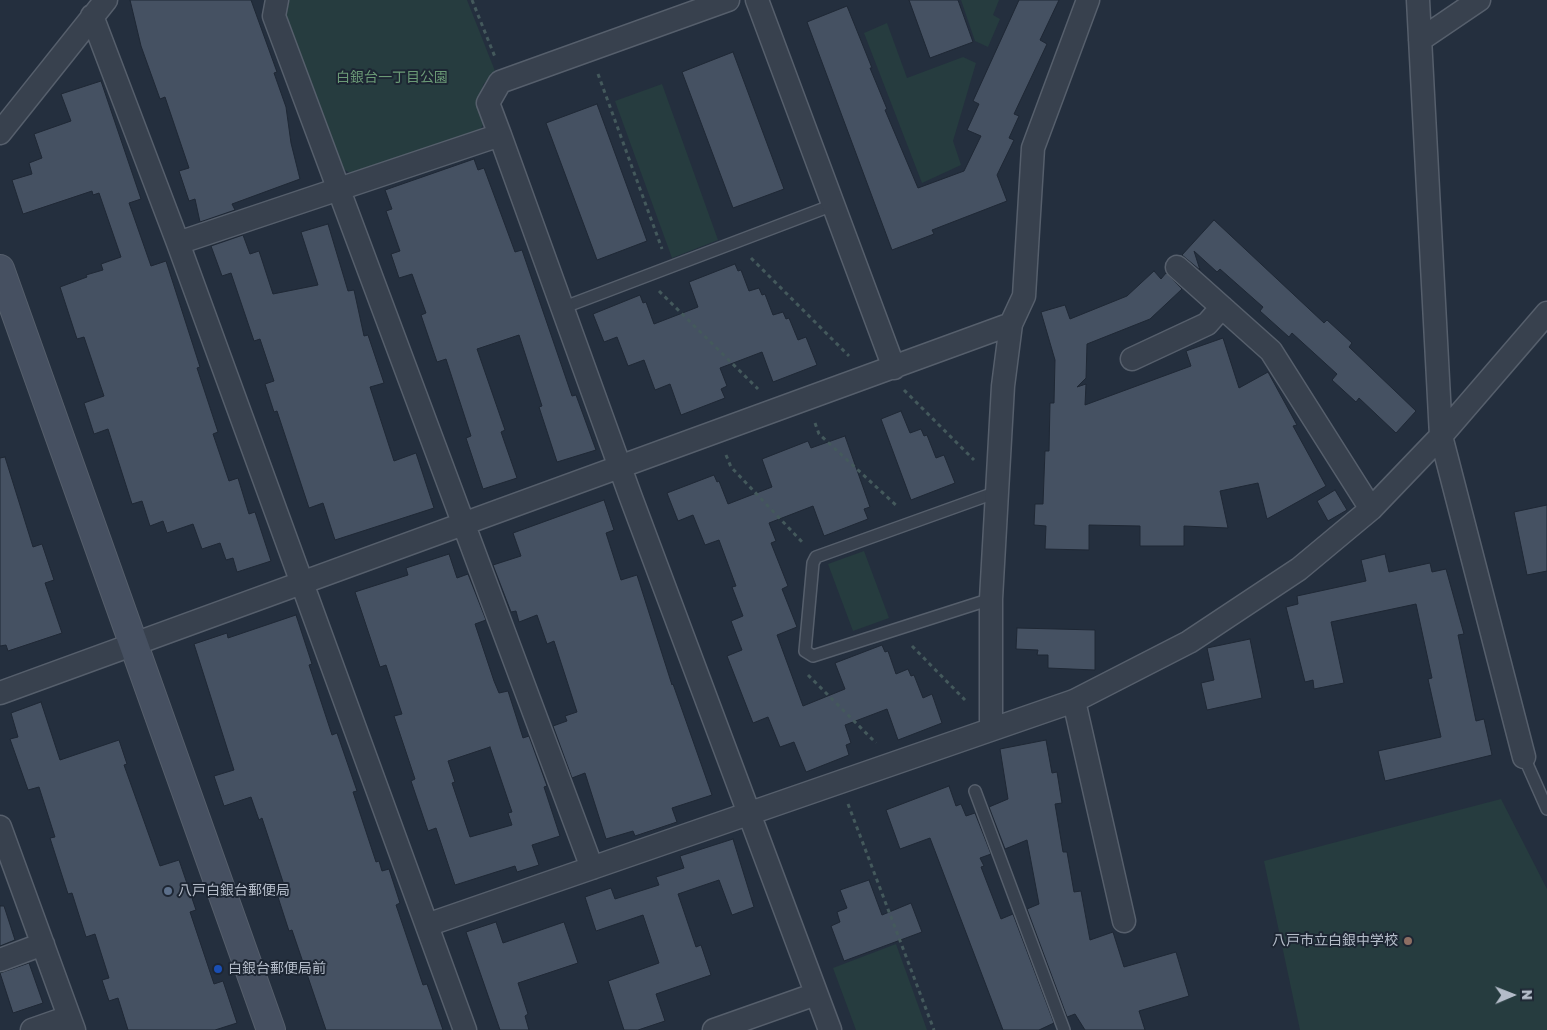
<!DOCTYPE html>
<meta charset="utf-8">
<style>
body{margin:0}
#map{position:relative;width:1547px;height:1030px;overflow:hidden;background:#242f3e;font-family:"Golos Text",sans-serif}
canvas{display:block}
.north{position:absolute;left:1487px;top:970px;width:50px;height:50px;-webkit-text-stroke:4px #1d2633;paint-order:stroke;rotate:89deg;font-size:14px;font-weight:700;line-height:20px;text-align:center;color:#b4bcc9}
.north::after{content:'';display:block;margin:auto;width:18px;height:22px;background:#b4bcc9;clip-path:polygon(50% 0,100% 100%,50% 72%,0 100%)}
</style>
<div id="map">
<canvas width="1547" height="1030"></canvas>
<div class="north">N</div>
</div>
<script>
const c = document.querySelector('canvas').getContext('2d');
c.lineJoin = 'round';
function fillPath(path, color) { c.fillStyle = color; c.fill(path, 'evenodd'); }
const poly = rows => new Path2D(rows.map(r => 'M' + r).join(''));
function stroke(path, color, width, dash) { c.strokeStyle = color; c.lineWidth = width; c.lineCap = dash ? 'butt' : 'round'; c.setLineDash(dash || []); c.stroke(path); }
function drawText(font, color, halo, rows, align = 'center') {
  c.font = font + ' "Golos Text","Noto Sans JP",sans-serif'; c.lineWidth = 4; c.setLineDash([]); c.textBaseline = 'middle'; c.strokeStyle = halo; c.fillStyle = color; for (const [text, x, y, turn = 0] of rows) {
    c.save(); c.translate(x, y); c.rotate((+turn || 0) * Math.PI / 180); c.textAlign = isNaN(turn) ? turn : align; if (halo) c.strokeText(text, 0, 0); c.fillText(text, 0, 0); c.restore();
  }
}
fillPath(poly([
 [288,0,467,0,495,71,483,85,480,103,484,123,480,130,352,174,343,169,285,18],
 [961,0,999,0,993,15,1000,19,988,47,975,41],
 [887,23,907,78,963,57,976,63,953,141,961,165,922,183,864,33],
 [662,84,718,240,672,258,615,101],
 [864,551,889,618,853,631,828,564],
 [1501,799,1547,889,1547,1030,1300,1030,1264,861],
 [896,944,927,1030,856,1030,833,968]
]), '#263c3f');
const building = poly([
 [130,0,251,0,277,72,274,73,286,107,291,143,300,179,232,204,235,210,200,222,195,199,189,201,179,171,189,168,165,97,160,99,141,46,130,0],
 [909,0,958,0,973,42,930,58,909,0],
 [1019,0,1059,0,1040,40,1047,44,1014,114,1019,116,1009,138,1014,140,997,175,1007,201,932,230,934,234,892,250,807,22,847,6,872,68,870,68,887,109,885,110,918,188,964,171,981,136,967,130,979,104,973,101,1019,0],
 [733,52,784,189,733,208,682,72,733,52],
 [101,81,141,199,129,203,151,266,166,261,200,367,197,368,218,432,213,434,229,481,238,478,249,514,255,512,271,561,237,572,233,558,226,560,220,543,202,549,193,524,167,533,163,521,150,526,142,501,132,504,108,429,94,434,84,403,104,396,84,337,77,339,60,287,87,277,86,275,103,270,101,264,121,257,99,193,93,195,92,191,23,214,12,180,32,174,29,163,42,158,34,134,71,121,61,94,101,81],
 [597,104,647,241,597,260,546,123,597,104],
 [474,159,478,170,484,168,515,252,522,250,572,396,576,395,596,450,557,462,539,407,542,406,519,335,477,349,505,430,501,432,517,478,483,489,466,438,471,436,446,359,437,362,421,315,426,313,412,274,399,278,391,254,400,251,386,211,392,209,385,190,474,159],
 [1214,220,1324,323,1327,320,1352,343,1349,347,1416,411,1396,433,1359,398,1356,402,1332,380,1337,374,1292,333,1289,337,1260,311,1263,307,1220,269,1217,272,1194,251,1200,270,1182,255,1214,220],
 [328,224,348,291,354,290,364,336,368,335,384,383,370,387,394,461,416,453,434,508,335,540,323,503,309,508,277,411,274,412,265,384,274,381,260,339,254,341,231,273,222,276,211,246,243,235,250,254,259,251,273,294,318,285,301,232,328,224],
 [735,264,738,271,741,270,749,291,759,288,762,295,765,294,773,315,783,312,786,319,789,318,798,340,806,337,817,365,773,382,762,352,720,368,727,386,721,389,725,398,681,415,670,384,655,390,644,360,628,366,617,337,604,342,593,314,640,295,643,303,646,302,654,324,698,307,689,282,735,264],
 [1154,271,1161,279,1166,273,1182,289,1150,319,1087,344,1086,378,1077,387,1086,384,1085,405,1191,366,1186,351,1223,338,1239,388,1268,372,1297,425,1293,426,1326,486,1267,519,1258,483,1220,491,1228,528,1184,526,1184,546,1140,546,1140,526,1089,525,1089,550,1045,549,1046,526,1034,525,1035,504,1043,504,1045,451,1049,451,1050,403,1054,403,1055,360,1041,312,1065,305,1070,319,1127,296,1154,271],
 [901,411,910,433,921,429,924,436,927,435,936,458,944,455,955,483,911,500,881,419,901,411],
 [845,436,870,507,864,509,868,519,824,536,813,506,769,523,776,541,771,543,788,586,782,589,797,627,777,635,803,706,845,689,835,663,882,645,885,652,888,651,896,674,908,669,911,676,914,675,923,698,932,694,942,723,898,740,887,709,845,725,851,743,846,745,849,755,806,772,794,742,780,747,768,717,753,723,727,656,742,650,731,621,743,616,732,587,736,586,719,540,705,545,693,515,678,521,667,493,714,475,717,482,719,481,728,504,772,487,762,459,808,441,811,448,845,436],
 [5,457,33,547,42,544,54,580,45,583,62,633,8,651,6,645,0,646,0,458,5,457],
 [1335,490,1347,510,1328,521,1317,501,1335,490],
 [604,500,614,530,606,533,621,580,637,575,672,685,673,684,712,795,672,808,677,822,635,836,633,831,606,839,585,773,572,778,553,726,567,721,565,716,577,712,554,641,547,644,537,615,519,622,516,611,511,612,493,565,521,556,513,533,604,500],
 [1547,505,1547,571,1527,575,1514,512,1547,505],
 [449,554,457,578,468,574,486,620,475,624,494,681,499,693,508,691,523,738,529,736,547,786,544,787,560,836,532,845,539,865,517,872,515,866,455,885,436,828,428,831,411,781,415,779,394,716,402,714,386,665,380,667,355,592,408,575,406,568,449,554],
 [490,747,512,812,508,813,512,825,470,837,452,783,455,782,448,761,490,747],
 [1385,554,1389,572,1430,563,1432,572,1446,569,1464,634,1458,635,1476,721,1484,719,1492,755,1385,781,1378,751,1441,737,1428,679,1432,678,1416,604,1331,622,1344,683,1314,689,1313,680,1305,682,1286,607,1298,604,1297,596,1366,581,1361,560,1385,554],
 [296,615,312,664,309,665,332,735,337,733,357,791,353,792,376,862,379,861,382,871,389,869,400,903,396,905,423,985,427,984,443,1030,326,1030,292,930,289,931,277,894,286,891,262,818,259,820,251,797,224,806,214,776,234,770,194,644,227,633,228,638,296,615],
 [1017,628,1095,630,1095,670,1048,668,1048,655,1037,655,1038,650,1016,649,1017,628],
 [1250,639,1262,698,1207,710,1201,683,1214,680,1207,648,1250,639],
 [41,702,60,760,119,740,127,764,124,765,160,866,179,860,196,910,190,912,214,984,223,981,237,1023,215,1030,128,1030,118,998,109,1001,102,980,109,978,95,934,86,937,72,893,68,894,50,838,55,837,39,787,28,790,10,739,18,737,11,713,41,702],
 [1046,740,1052,773,1057,772,1062,803,1055,804,1063,852,1067,852,1074,892,1081,891,1090,940,1113,932,1124,967,1176,952,1189,996,1139,1011,1145,1030,1085,1030,1075,1014,1067,1017,1027,909,1039,904,1027,840,1005,849,989,807,1008,799,1000,749,1046,740],
 [949,786,956,806,961,804,966,816,975,813,991,854,980,858,984,866,981,867,1001,919,1013,914,1054,1023,1039,1030,1003,1030,930,838,900,849,886,810,949,786],
 [733,839,754,907,732,915,719,880,678,894,696,947,701,945,711,975,656,994,665,1021,638,1030,624,1030,608,981,659,963,643,915,596,931,585,897,611,888,615,899,659,885,656,877,684,868,680,856,733,839],
 [869,880,882,915,911,903,922,932,844,961,831,926,840,922,837,912,847,908,840,890,869,880],
 [0,906,4,906,15,940,0,946,0,906],
 [496,922,503,943,564,922,578,963,518,983,528,1014,525,1016,529,1030,500,1030,466,932,496,922],
 [29,963,43,1003,13,1013,0,973,29,963]
]);
fillPath(building, '#455162');
stroke(building, '#1f2835', 1);
const lane = poly([
 [562,308,833,205],
 [991,599,813,656,805,651,813,563,816,557,997,492],
 [1524,757,1547,809],
 [975,791,1064,1030]
]);
const street = poly([
 [277,0,274,16,592,868],
 [757,0,894,368],
 [1418,0,1441,436,1524,757],
 [92,16,178,243,465,1030],
 [1420,40,1479,0],
 [0,133,106,0],
 [500,135,630,495,830,1030],
 [178,243,500,135,488,103,500,82,728,0],
 [1177,267,1271,351,1371,509],
 [1132,359,1207,324,1222,307],
 [0,693,1011,324],
 [1074,701,1124,921],
 [991,728,991,599,1003,386,1011,324,1024,296,1033,148,1088,0],
 [0,827,74,1030],
 [427,925,1074,701,1189,642,1299,569,1371,509,1441,436,1547,313],
 [0,960,43,944],
 [32,1030,69,1017],
 [714,1030,816,994]
]);
const secondary = poly([
 [0,269,271,1030]
]);
stroke(lane, '#565f6c', 14);
stroke(street, '#565f6c', 25);
stroke(secondary, '#565f6c', 30);
stroke(poly([
 [472,0,495,57],
 [598,74,662,249],
 [751,258,849,356],
 [659,291,758,389],
 [904,390,974,460],
 [815,423,819,434,898,507],
 [726,455,731,467,804,544],
 [912,646,965,700],
 [808,675,876,743],
 [848,804,934,1030]
]), '#44595c', 3, [4, 4]);
stroke(lane, '#38414e', 11);
stroke(street, '#38414e', 22);
stroke(secondary, '#465061', 28);
for (const [x, y, r, color] of [
 [168,891,5,"#5c6f8a"],
 [1408,941,5,"#8d6e63"],
 [218,969,5,"#1a4fb4"]
]) { const dot = new Path2D(); dot.arc(x, y, r, 0, 2 * Math.PI); c.fillStyle = color; c.fill(dot); stroke(dot, '#1d2633', 2); }
drawText('14px', '#6b9a76', '#1d2633', [
 ["白銀台一丁目公園",392,78]
]);
drawText('14px', '#b4bcc9', '#1d2633', [
 ["八戸白銀台郵便局",178,891],
 ["八戸市立白銀中学校",1398,941,"right"],
 ["白銀台郵便局前",228,969]
], 'left');
</script>
